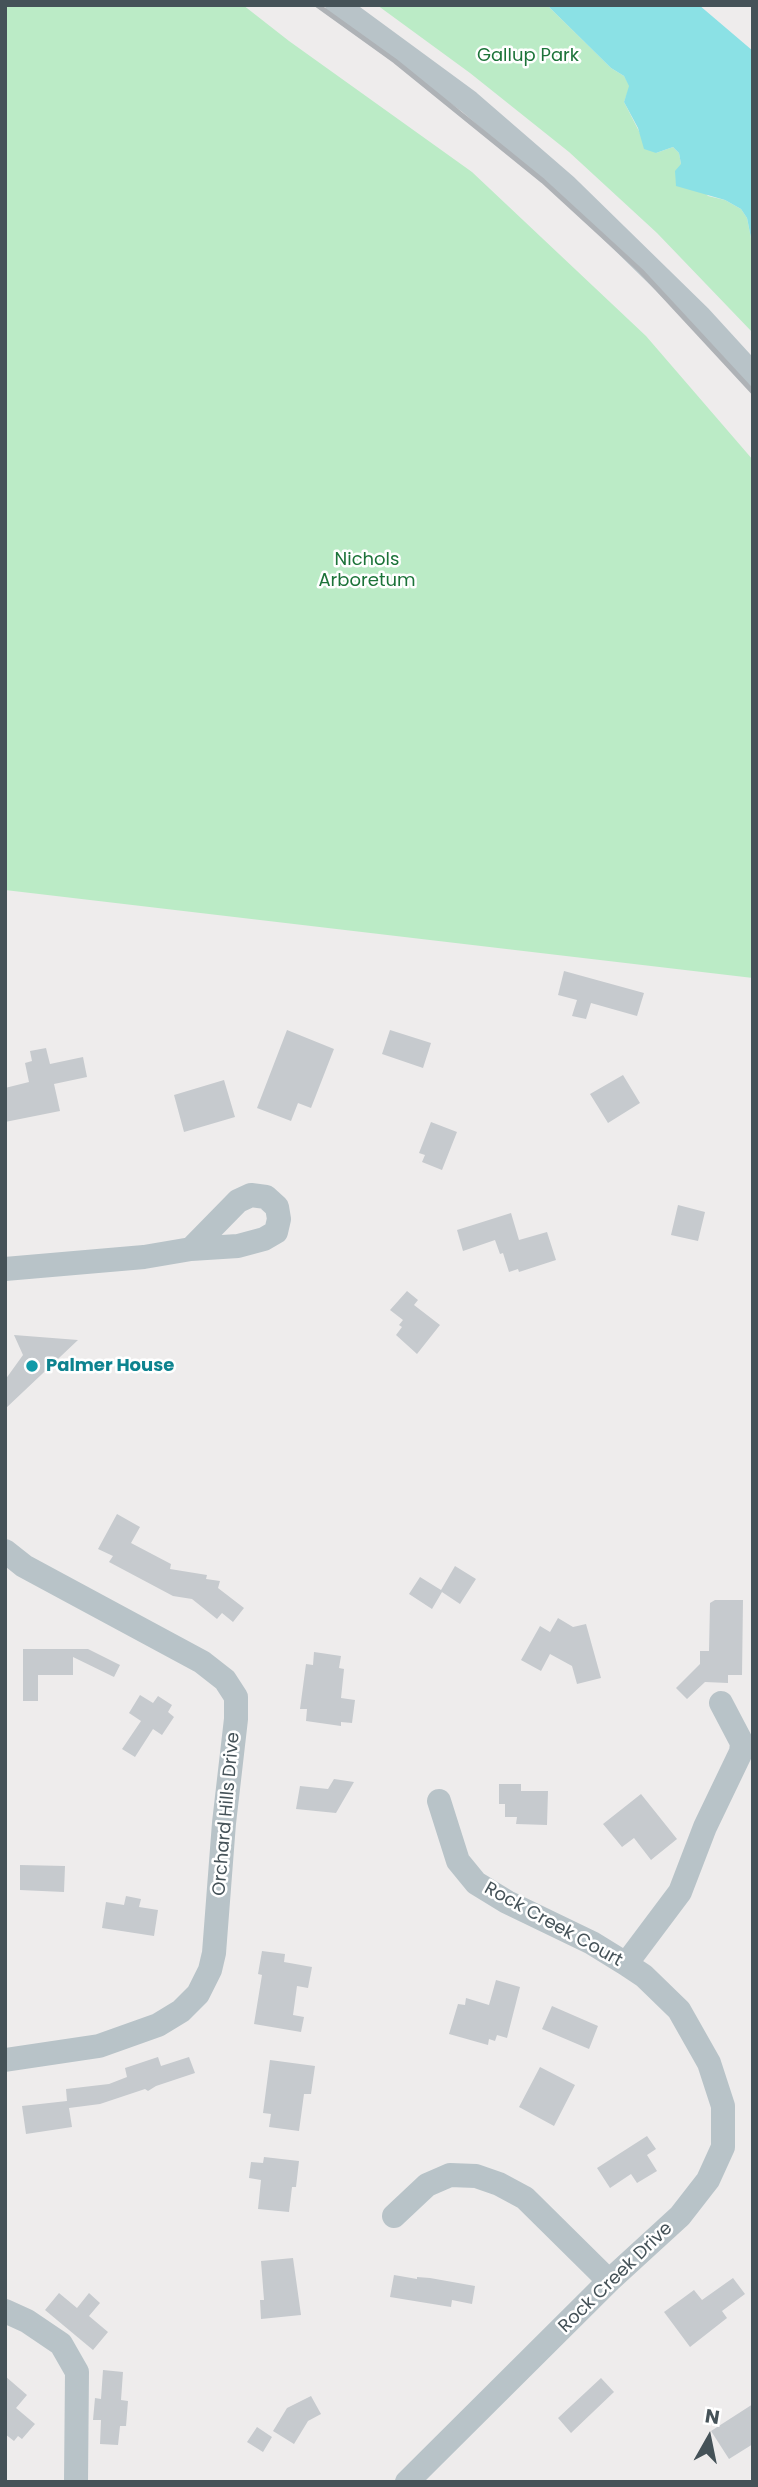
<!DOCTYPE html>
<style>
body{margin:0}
#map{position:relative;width:758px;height:2487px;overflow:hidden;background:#eeecec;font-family:Poppins,sans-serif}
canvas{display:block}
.frame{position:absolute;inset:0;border:7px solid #455258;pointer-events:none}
.north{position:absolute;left:674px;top:2403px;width:70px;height:70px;-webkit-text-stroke:5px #fff;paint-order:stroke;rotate:9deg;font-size:19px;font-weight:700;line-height:28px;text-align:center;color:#455258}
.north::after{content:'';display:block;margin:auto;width:24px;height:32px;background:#455258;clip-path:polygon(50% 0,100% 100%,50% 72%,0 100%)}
</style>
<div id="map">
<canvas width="758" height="2487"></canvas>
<div class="frame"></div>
<div class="north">N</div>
</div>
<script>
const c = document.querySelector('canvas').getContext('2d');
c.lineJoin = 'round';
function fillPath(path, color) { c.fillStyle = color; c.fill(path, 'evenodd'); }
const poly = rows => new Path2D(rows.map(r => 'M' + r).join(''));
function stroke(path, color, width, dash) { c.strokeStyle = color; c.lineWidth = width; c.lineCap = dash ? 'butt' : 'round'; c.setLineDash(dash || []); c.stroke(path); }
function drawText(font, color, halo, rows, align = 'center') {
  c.font = font + ' Poppins,sans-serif'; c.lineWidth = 5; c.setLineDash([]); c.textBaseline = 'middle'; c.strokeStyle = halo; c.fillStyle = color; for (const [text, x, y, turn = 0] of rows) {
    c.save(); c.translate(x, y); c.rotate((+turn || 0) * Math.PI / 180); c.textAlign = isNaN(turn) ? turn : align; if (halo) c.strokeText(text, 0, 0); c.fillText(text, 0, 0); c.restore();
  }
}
fillPath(poly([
 [5,5,243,5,289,41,472,172,646,336,753,460,753,978,5,890],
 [377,5,547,5,611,68,624,76,630,86,624,102,642,137,656,153,673,147,679,153,681,164,708,196,725,200,741,209,747,218,753,248,753,333,657,233,569,152,470,73]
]), '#bbebc6');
fillPath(poly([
 [547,5,699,5,753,51,753,248,747,218,741,209,725,200,676,186,675,171,681,164,679,153,673,147,656,153,644,149,638,128,624,102,629,86,624,76,611,68]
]), '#8be1e5');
fillPath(poly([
 [564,971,644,993,637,1016,591,1003,586,1019,572,1016,577,1000,558,995],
 [287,1030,334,1049,311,1108,298,1103,291,1121,257,1108],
 [390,1030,431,1043,423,1068,382,1054],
 [46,1048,50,1064,83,1057,87,1077,54,1084,60,1111,5,1122,5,1088,29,1082,25,1063,32,1061,30,1051],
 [623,1075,640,1103,608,1123,590,1094],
 [224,1080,235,1117,184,1132,174,1095],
 [431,1122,457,1132,442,1170,422,1162,425,1155,419,1153],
 [678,1205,705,1212,698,1241,671,1235],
 [511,1213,519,1240,547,1232,556,1260,519,1272,518,1269,509,1272,503,1253,500,1254,495,1240,463,1251,457,1230],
 [407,1291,418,1300,414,1305,440,1325,417,1354,396,1335,402,1327,399,1325,403,1320,390,1310],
 [14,1335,78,1340,5,1409,5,1380,23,1355],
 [117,1514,140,1527,131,1543,171,1564,170,1569,207,1575,206,1579,220,1581,218,1588,244,1608,233,1622,222,1613,217,1619,192,1599,173,1596,109,1562,113,1556,98,1549],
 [455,1566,476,1579,460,1604,442,1592,432,1609,409,1594,420,1577,441,1590],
 [715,1600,743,1600,742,1675,728,1675,728,1683,705,1682,687,1699,676,1688,700,1664,700,1651,709,1651,710,1603],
 [558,1618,573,1627,586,1624,601,1678,577,1684,572,1666,550,1654,541,1671,521,1660,540,1626,550,1632],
 [23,1649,88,1649,120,1665,114,1677,73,1657,73,1675,38,1675,38,1701,23,1701],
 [314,1652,341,1656,339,1668,344,1669,341,1698,355,1700,352,1723,341,1722,341,1726,306,1721,307,1709,300,1709,306,1664,313,1665],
 [140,1695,153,1703,158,1696,172,1705,168,1712,174,1717,162,1735,153,1729,135,1757,122,1749,141,1721,129,1713],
 [334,1779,354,1782,336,1813,296,1809,300,1786,328,1789],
 [499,1784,521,1784,521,1791,548,1791,547,1825,516,1824,517,1817,505,1817,505,1804,499,1804],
 [641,1794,677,1839,651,1860,634,1838,622,1847,603,1824],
 [20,1865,65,1866,64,1892,20,1890],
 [126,1896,141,1899,139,1907,158,1910,154,1936,102,1928,106,1902,124,1905],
 [262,1951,285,1954,284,1962,312,1967,308,1988,297,1986,293,2015,304,2017,301,2032,254,2024,262,1975,258,1974],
 [496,1980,520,1987,507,2038,497,2035,495,2041,489,2039,488,2045,449,2034,458,2004,465,2005,466,1998,489,2005],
 [552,2006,598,2026,589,2049,542,2029],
 [158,2057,161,2066,189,2057,195,2073,156,2086,148,2091,145,2089,100,2104,69,2108,72,2127,26,2134,22,2106,67,2101,66,2089,109,2084,127,2077,125,2068],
 [270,2060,315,2066,311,2094,304,2094,299,2131,269,2127,271,2114,263,2113],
 [540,2067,575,2085,554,2126,519,2107],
 [647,2136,656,2149,647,2155,657,2171,637,2183,631,2174,610,2188,597,2168],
 [264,2157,299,2161,296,2187,292,2187,289,2212,258,2209,261,2180,249,2178,251,2162,263,2163],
 [293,2258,301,2315,261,2319,260,2300,264,2300,261,2261],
 [394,2275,417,2279,417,2277,430,2278,475,2286,472,2304,452,2300,451,2307,390,2297],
 [733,2278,745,2294,722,2311,727,2318,690,2347,664,2312,694,2290,702,2300],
 [59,2293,77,2308,89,2293,100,2303,89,2316,108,2332,93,2350,45,2310],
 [103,2370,123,2372,121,2400,128,2401,126,2426,120,2426,118,2445,100,2444,101,2420,93,2420,95,2398,101,2399],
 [5,2376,27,2395,16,2408,35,2424,22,2439,18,2436,14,2441,5,2434],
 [601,2378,614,2392,571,2433,558,2418],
 [311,2396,321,2414,308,2421,294,2444,273,2431,287,2408],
 [753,2404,753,2444,729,2459,711,2431],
 [257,2427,272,2437,263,2452,247,2442]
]), '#c6cace');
stroke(poly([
 [337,5,469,102,566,186,700,317,753,375],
 [5,1269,144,1257,191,1249,238,1246,264,1239,276,1232,279,1219,277,1207,266,1197,251,1195,238,1201,191,1249],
 [5,1551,24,1566,202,1662,225,1680,236,1697,236,1719,224,1823,214,1953,210,1970,198,1994,181,2011,158,2025,99,2046,5,2060],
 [626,1964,680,1892,705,1827,741,1752,742,1743,721,1703],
 [394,2216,427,2185,450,2175,476,2176,499,2184,525,2198,609,2281],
 [5,2311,27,2321,61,2344,77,2372,76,2482],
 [407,2482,609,2281,680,2216,708,2180,723,2147,723,2106,709,2063,679,2010,644,1976,626,1964,592,1943,507,1902,476,1883,458,1861,439,1801]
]), '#b8c3c8', 24);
stroke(poly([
 [317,5,395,61,543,181,641,271,753,392]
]), '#aeb2b6', 5);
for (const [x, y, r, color] of [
 [32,1366,7,"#0f9aa8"]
]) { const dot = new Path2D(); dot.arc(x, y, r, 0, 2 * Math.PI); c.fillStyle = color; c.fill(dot); stroke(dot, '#fff', 2.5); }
drawText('18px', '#1c7339', '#fff', [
 ["Gallup Park",528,56],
 ["Nichols",367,560],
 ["Arboretum",367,581]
]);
drawText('bold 18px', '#0d838f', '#fff', [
 ["Palmer House",46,1366]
], 'left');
drawText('18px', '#455258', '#fff', [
 ["Orchard Hills Drive",227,1814,-85],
 ["Rock Creek Court",553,1925,29],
 ["Rock Creek Drive",616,2278,-44]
]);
</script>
